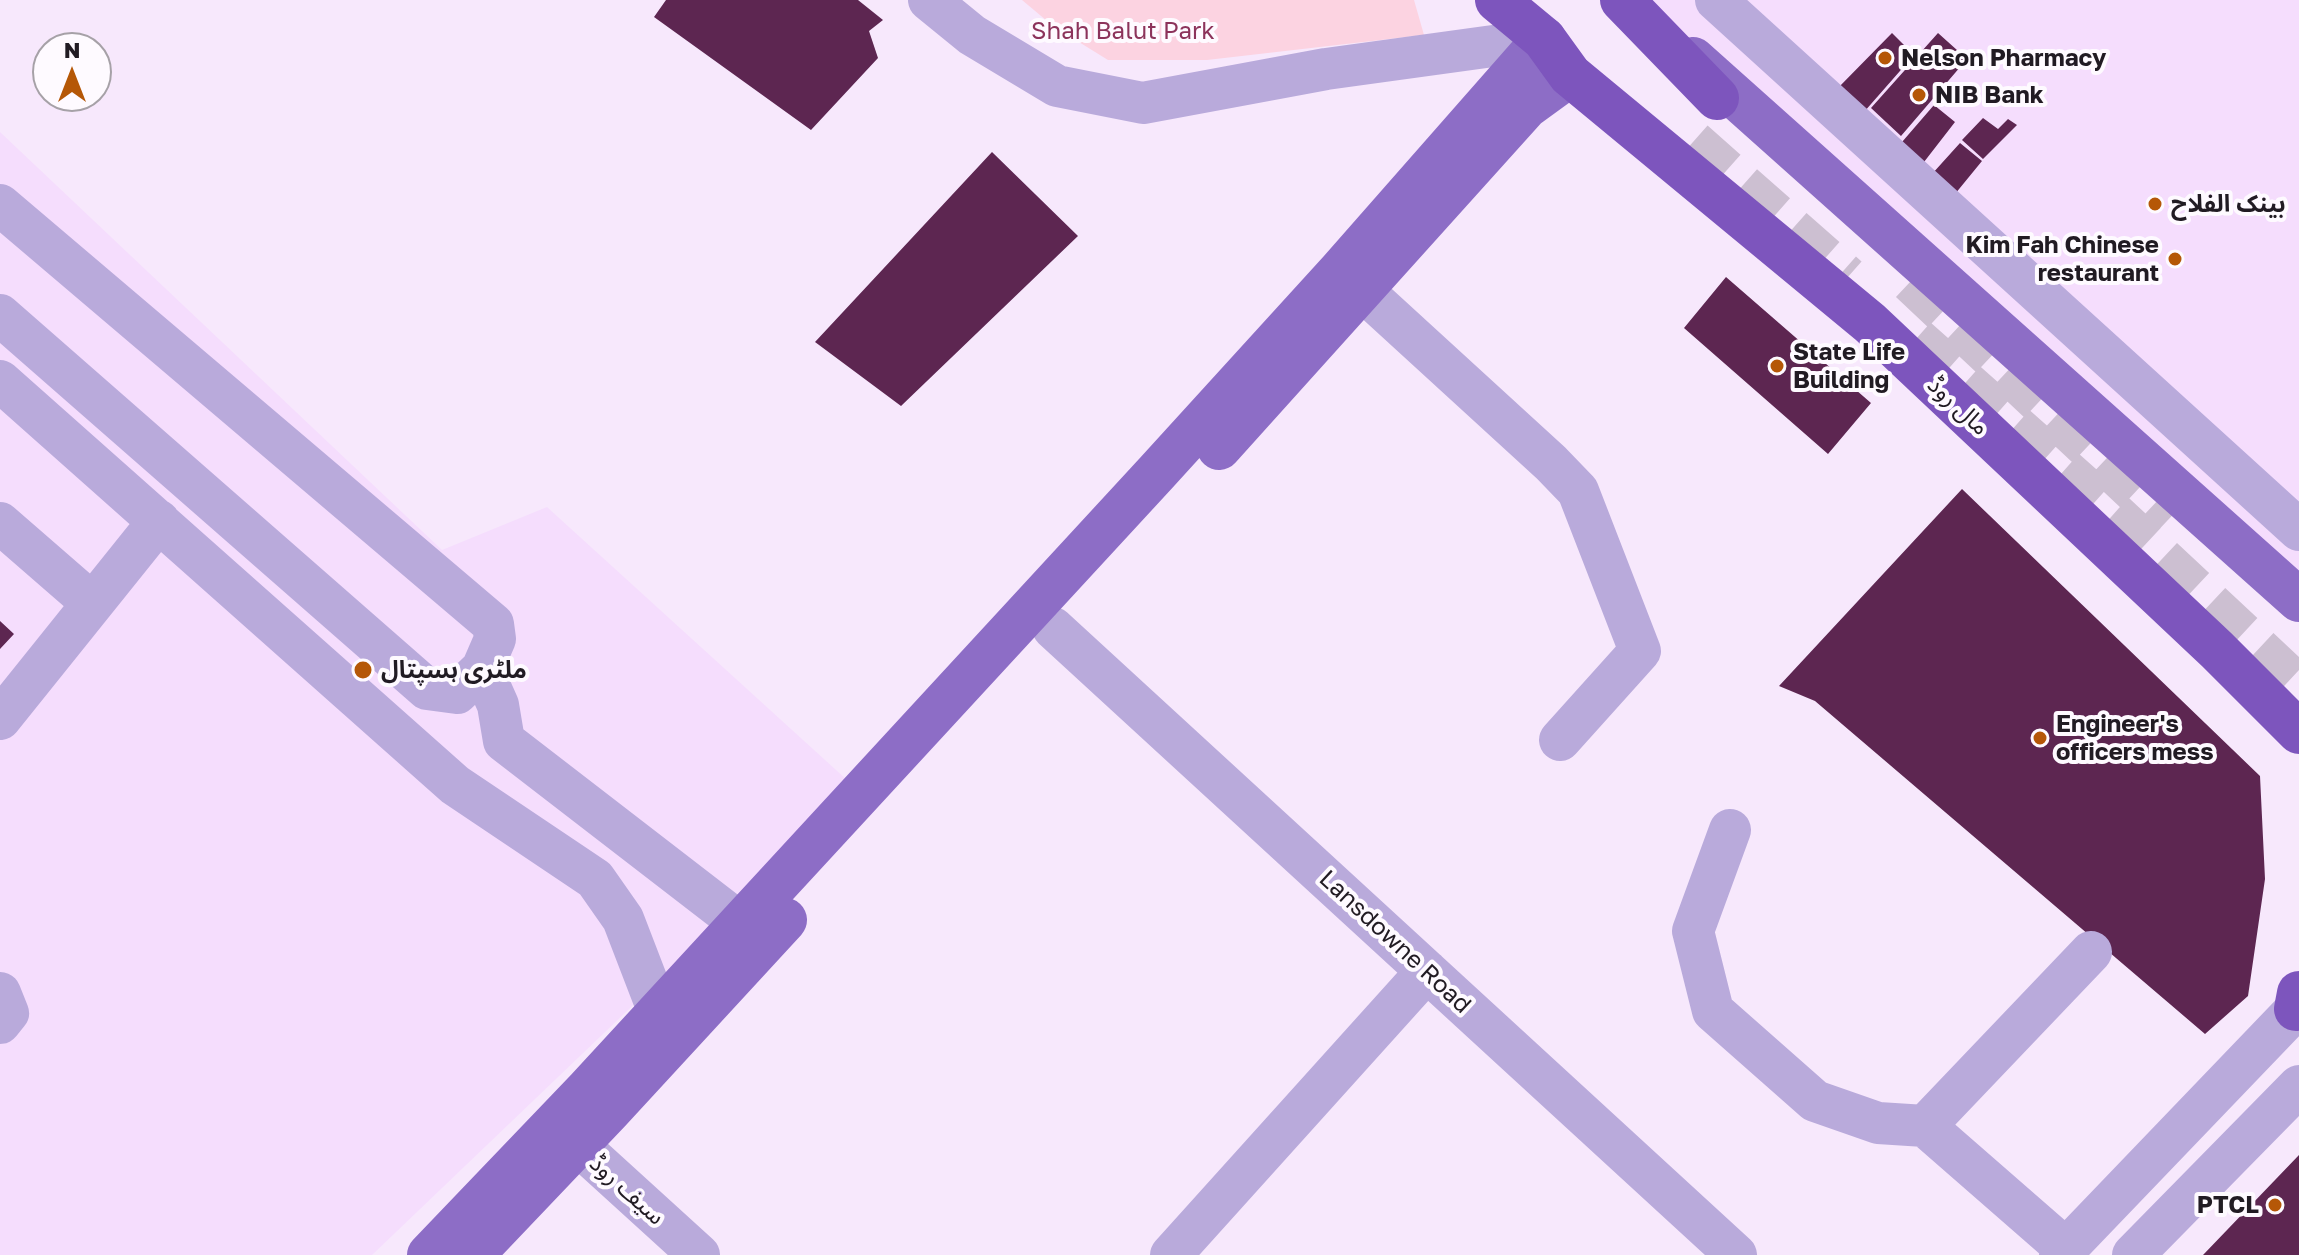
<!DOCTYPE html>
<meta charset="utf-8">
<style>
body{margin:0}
#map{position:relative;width:2299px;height:1255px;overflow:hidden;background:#f7e8fc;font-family:"Golos Text",sans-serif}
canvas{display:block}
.north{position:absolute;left:32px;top:32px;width:80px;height:80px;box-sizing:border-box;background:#fefaff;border:2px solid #a6a1a7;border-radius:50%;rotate:0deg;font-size:22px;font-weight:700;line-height:32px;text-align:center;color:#211b23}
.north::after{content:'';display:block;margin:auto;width:28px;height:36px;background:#b55707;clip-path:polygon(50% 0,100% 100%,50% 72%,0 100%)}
</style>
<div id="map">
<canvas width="2299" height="1255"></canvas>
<div class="north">N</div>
</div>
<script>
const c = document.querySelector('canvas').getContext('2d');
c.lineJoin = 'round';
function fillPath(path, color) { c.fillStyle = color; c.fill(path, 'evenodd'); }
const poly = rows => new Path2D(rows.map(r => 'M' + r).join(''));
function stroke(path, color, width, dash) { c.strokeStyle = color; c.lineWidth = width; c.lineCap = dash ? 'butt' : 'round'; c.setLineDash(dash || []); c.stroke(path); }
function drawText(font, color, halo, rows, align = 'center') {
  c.font = font + ' "Golos Text","Noto Sans Arabic",sans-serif'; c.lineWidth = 8; c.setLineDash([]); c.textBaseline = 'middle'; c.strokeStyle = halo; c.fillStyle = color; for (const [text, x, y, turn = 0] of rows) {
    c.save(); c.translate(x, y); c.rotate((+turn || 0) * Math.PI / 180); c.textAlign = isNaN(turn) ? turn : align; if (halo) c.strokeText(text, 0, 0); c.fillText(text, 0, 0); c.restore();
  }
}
fillPath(poly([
 [1625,0,2299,0,2299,587],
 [0,132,442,550,547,507,858,790,372,1255,0,1255]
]), '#f5ddfd');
fillPath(poly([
 [1022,0,1414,0,1424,35,1207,60,1108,60,1053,26]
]), '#fcd3e1');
fillPath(poly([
 [666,0,858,0,883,20,869,31,878,58,811,130,654,17],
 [1892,33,1914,55,1864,112,1837,89],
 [1938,33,1967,59,1901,136,1871,108],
 [1934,105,1955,122,1924,162,1902,142],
 [1983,118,1998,129,2008,119,2017,125,1983,159,1962,140],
 [1960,143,1982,161,1955,194,1932,174],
 [992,152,1078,236,901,406,815,342],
 [1726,277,1871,403,1828,454,1684,328],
 [1962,489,2260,776,2265,879,2248,996,2205,1034,1815,701,1779,686],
 [0,621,14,634,0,649],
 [2299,1155,2299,1255,2203,1255]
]), '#5d2651');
stroke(poly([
 [1693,142,1847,278],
 [1911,281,2167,521],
 [1916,339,2116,516,2299,687]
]), '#ccbfd1', 44, [44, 22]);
stroke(poly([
 [929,0,972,35,1057,86,1143,103,1326,69,1544,39],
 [1716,0,2299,530],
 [0,205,493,624,495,639,482,669,457,693,427,689,0,315],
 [1363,291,1551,463,1578,491,1640,651,1560,740],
 [0,381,455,785,595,879,623,919,658,1010],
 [0,523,92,603],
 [1053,628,1736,1255],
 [482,669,498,705,504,741,740,923],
 [0,719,159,521],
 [1730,830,1693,931,1713,1011,1815,1101,1878,1123,1925,1126,2066,1249],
 [0,993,8,1013,0,1023],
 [555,1124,699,1255],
 [1925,1126,2091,952],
 [1171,1255,1427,971],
 [2060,1255,2299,1006],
 [2133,1255,2299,1086]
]), '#b9aadb', 42);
stroke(poly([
 [1693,59,2299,600],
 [1219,448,1526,107,1570,75],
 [429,1255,587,1090,1157,472,1340,271,1544,39],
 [472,1255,609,1111,785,920]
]), '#8d6dc6', 44);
stroke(poly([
 [1497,0,1544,39,1570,75,1870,323,2217,650,2299,732],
 [1622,0,1717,98],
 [2296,1009,2299,993]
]), '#7d55bd', 44);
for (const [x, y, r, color] of [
 [1885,58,8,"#b55707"],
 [1919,95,8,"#b55707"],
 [2155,204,8,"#b55707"],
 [2175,259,8,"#b55707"],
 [1777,366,8,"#b55707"],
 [363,670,10,"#b55707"],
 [2040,738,8,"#b55707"],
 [2275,1205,8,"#b55707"]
]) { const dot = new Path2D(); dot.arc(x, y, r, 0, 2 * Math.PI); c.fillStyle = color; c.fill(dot); stroke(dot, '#fefaff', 3); }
drawText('24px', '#8c335b', '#fefaff', [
 ["Shah Balut Park",1123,31]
]);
drawText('bold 24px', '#211b23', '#fefaff', [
 ["Nelson Pharmacy",1901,58],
 ["NIB Bank",1935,95],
 ["بینک الفلاح",2171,204],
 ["Kim Fah Chinese",2159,245,"right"],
 ["restaurant",2159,273,"right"],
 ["State Life",1793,352],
 ["Building",1793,380],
 ["ملٹری ہسپتال",381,670],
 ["Engineer's",2056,724],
 ["officers mess",2056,752],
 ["PTCL",2259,1205,"right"]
], 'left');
drawText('24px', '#211b23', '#fefaff', [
 ["مال روڈ",1958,406,43],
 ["Lansdowne Road",1395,942,43],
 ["سیف روڈ",627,1190,42]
]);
</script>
